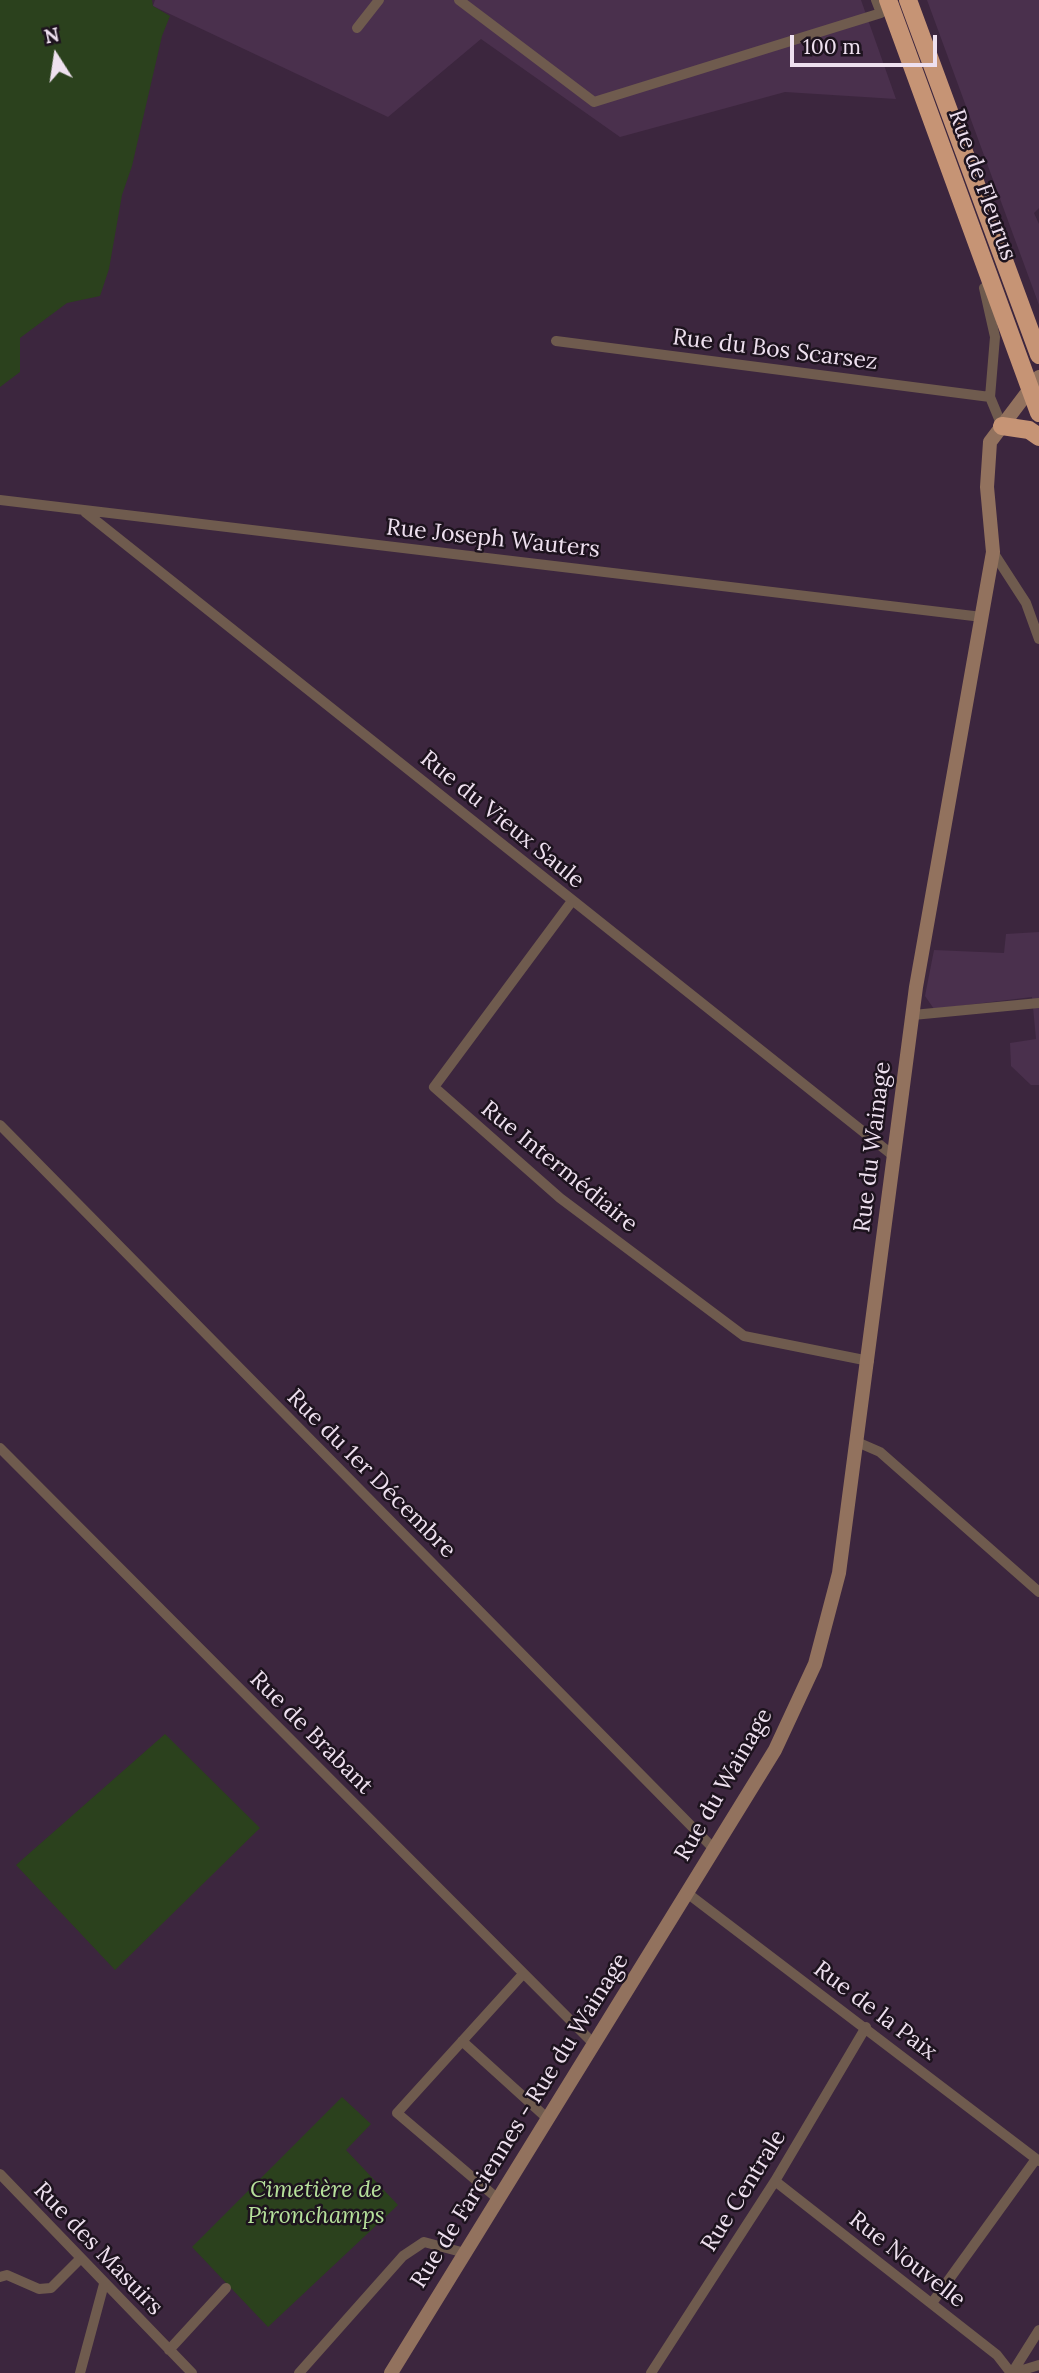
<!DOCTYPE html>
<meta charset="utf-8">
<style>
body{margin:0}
#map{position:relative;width:1039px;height:2373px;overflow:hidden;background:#3c263e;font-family:Lora,serif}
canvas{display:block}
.north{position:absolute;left:21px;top:21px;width:70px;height:70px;-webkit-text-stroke:5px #1d131e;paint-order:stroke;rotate:348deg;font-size:19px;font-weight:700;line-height:28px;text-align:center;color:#eee0ef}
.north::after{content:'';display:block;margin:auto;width:24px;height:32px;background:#eee0ef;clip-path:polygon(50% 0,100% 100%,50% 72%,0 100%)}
.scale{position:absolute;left:790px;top:35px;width:147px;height:32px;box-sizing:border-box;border:4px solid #eee0ef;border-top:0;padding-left:9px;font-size:21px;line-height:24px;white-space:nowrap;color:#eee0ef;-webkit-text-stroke:5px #1d131e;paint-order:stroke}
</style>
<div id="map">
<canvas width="1039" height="2373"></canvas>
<div class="north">N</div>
<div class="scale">100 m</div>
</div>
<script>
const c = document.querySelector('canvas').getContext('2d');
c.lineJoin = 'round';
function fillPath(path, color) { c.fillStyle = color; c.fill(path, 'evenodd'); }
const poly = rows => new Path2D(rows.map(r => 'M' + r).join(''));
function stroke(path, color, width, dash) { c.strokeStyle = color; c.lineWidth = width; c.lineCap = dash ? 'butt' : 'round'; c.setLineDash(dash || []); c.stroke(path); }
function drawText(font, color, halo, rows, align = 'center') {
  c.font = font + ' Lora,serif'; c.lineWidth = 5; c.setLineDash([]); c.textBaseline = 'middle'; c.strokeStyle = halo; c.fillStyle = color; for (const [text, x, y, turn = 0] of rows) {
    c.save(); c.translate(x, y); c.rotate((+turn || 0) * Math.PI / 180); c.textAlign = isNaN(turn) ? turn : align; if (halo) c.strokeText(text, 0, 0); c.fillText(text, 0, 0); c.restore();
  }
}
fillPath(poly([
 [155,0,861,0,896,99,785,92,620,137,481,39,388,117,153,6],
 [927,0,1039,0,1039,208,1034,213,1039,224,1039,305],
 [1039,932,1039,1085,1031,1085,1011,1066,1010,1043,1036,1039,1032,997,934,1009,925,996,934,950,1004,953,1006,934]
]), '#4a304d');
fillPath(poly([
 [0,0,152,0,153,6,170,16,162,36,132,166,122,195,109,269,100,296,67,303,20,338,20,372,0,387],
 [165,1734,260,1828,115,1970,16,1865],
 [342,2097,371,2124,346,2150,398,2205,268,2327,192,2247]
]), '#2b411d');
stroke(poly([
 [459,0,594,102,881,13,876,0],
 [357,28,379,0],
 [984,288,995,337,990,397,1002,426],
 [556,341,990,397],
 [0,500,982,617],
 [85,512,895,1157],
 [993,552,1026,603,1039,639],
 [572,901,434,1087,560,1198,744,1336,869,1361],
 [913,1015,1039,1003],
 [0,1125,715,1850],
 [857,1442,880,1452,1039,1592],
 [0,1448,595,2045],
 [687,1893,1039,2161],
 [462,2041,548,2119],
 [0,2174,192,2373],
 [775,2181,997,2355,1011,2373],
 [498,2199,397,2113,523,1974],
 [0,2277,7,2275,39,2289,51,2288,80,2259],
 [932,2303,1036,2159],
 [169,2350,226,2288],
 [80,2373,104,2284],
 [299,2373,403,2256,424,2242,465,2253],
 [651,2373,775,2181,866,2027],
 [1012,2373,1039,2330],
 [1013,2373,1039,2365]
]), '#6f5b4e', 10);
stroke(poly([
 [391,2373,775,1750,815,1664,839,1573,916,987,993,552,987,487,990,442,1039,377]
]), '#92725e', 14);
stroke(poly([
 [888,0,1039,413],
 [908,0,1039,355],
 [1002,426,1029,430,1039,437]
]), '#c69475', 18);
drawText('23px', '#eee0ef', '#1d131e', [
 ["Rue de Fleurus",982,185,70],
 ["Rue du Bos Scarsez",775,350,7],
 ["Rue Joseph Wauters",493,539,6],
 ["Rue du Vieux Saule",502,820,39],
 ["Rue du Wainage",873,1147,-83],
 ["Rue Intermédiaire",559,1167,39],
 ["Rue du 1er Décembre",371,1474,45],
 ["Rue de Brabant",311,1733,45],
 ["Rue du Wainage",724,1785,-60],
 ["Rue de la Paix",875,2011,37],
 ["Rue de Farciennes - Rue du Wainage",520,2121,-58],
 ["Rue Centrale",744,2191,-58],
 ["Rue des Masuirs",98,2249,46],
 ["Rue Nouvelle",907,2260,38]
]);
drawText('italic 23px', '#b6e19b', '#1d131e', [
 ["Cimetière de",316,2190],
 ["Pironchamps",316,2216]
]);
</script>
